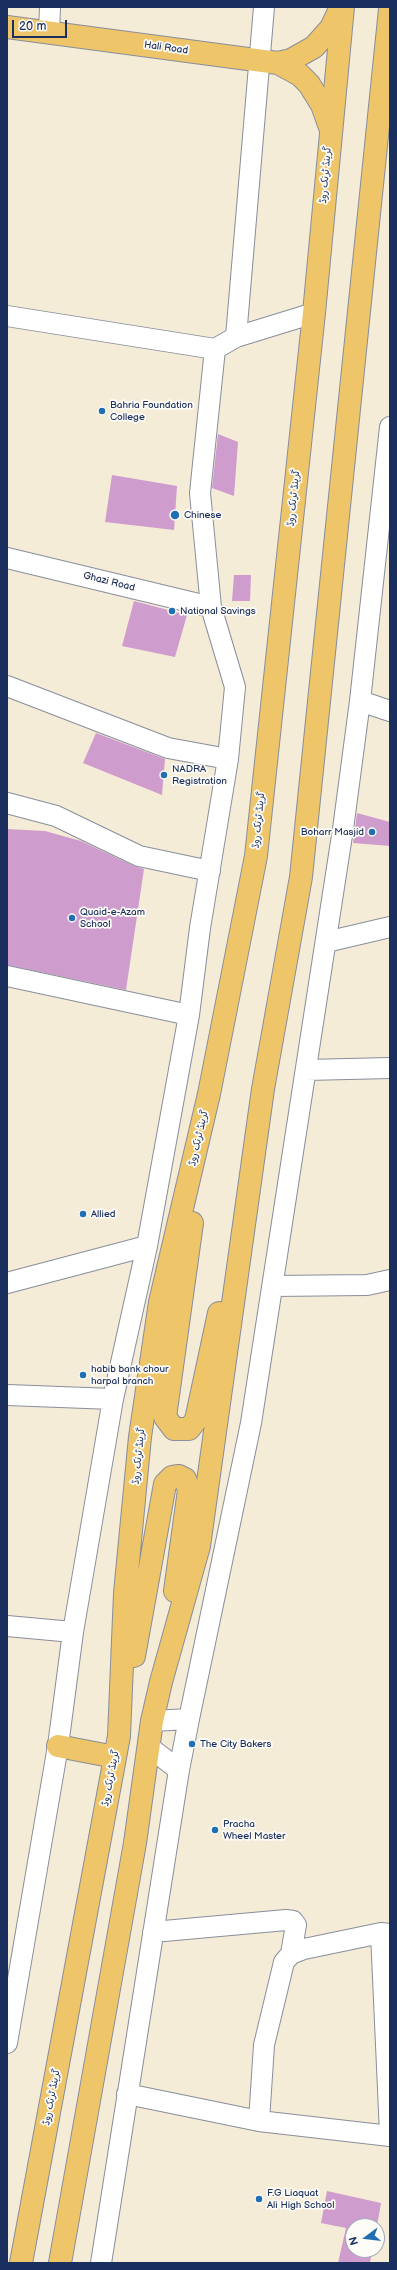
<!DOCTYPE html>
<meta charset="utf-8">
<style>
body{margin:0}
#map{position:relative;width:397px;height:2270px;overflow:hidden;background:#f5ecd8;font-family:"Balsamiq Sans",sans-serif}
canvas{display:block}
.frame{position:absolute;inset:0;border:8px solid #1b2f5e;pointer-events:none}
.north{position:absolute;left:345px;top:2218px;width:40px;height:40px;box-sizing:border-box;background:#fdfcf7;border:1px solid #a3aaba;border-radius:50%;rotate:255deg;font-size:11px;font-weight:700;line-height:16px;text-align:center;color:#1b2f5e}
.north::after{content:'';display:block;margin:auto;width:14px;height:18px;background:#1f6fb2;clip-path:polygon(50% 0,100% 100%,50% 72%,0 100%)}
.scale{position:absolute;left:12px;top:20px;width:55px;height:18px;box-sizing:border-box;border:2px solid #1b2f5e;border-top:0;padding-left:5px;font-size:12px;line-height:14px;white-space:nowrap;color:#1b2f5e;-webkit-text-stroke:3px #fdfcf7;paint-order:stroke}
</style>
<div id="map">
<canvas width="397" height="2270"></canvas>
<div class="frame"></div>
<div class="north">N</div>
<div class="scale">20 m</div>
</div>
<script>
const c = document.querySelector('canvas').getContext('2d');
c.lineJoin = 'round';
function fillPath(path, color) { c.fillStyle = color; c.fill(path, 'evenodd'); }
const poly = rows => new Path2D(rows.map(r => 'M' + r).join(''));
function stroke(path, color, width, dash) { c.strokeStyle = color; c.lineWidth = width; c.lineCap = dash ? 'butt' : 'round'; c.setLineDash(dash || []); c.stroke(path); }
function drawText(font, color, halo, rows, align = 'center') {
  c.font = font + ' "Balsamiq Sans","Playpen Sans Arabic",sans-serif'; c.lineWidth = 3.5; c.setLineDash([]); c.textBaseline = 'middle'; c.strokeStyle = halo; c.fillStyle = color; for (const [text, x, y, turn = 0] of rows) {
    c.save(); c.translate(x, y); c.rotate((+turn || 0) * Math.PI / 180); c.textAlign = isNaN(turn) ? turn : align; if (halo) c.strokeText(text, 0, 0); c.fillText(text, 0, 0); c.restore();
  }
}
fillPath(poly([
 [218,434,238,442,234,496,212,488],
 [112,475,177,486,174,530,105,522],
 [234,575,251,575,250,601,232,601],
 [134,601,187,615,175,657,122,646],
 [96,733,165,759,162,795,83,763],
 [357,813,390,822,390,846,353,843],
 [7,829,45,831,81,841,134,866,144,869,126,990,7,965],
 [327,2191,381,2203,377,2226,353,2226,353,2250,372,2250,370,2263,338,2263,346,2228,321,2223]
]), '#cf9cce');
const minor = poly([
 [49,33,50,7],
 [7,316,215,349],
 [236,337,314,313],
 [7,558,211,607],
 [7,686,168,748,228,759],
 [360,701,390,711],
 [7,803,56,816,139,856,210,871],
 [326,942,390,927],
 [7,976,189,1015],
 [306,1070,390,1068],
 [7,1283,147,1246],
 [273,1286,367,1285,390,1280],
 [7,1395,113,1399],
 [7,1626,73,1632],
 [152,1721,189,1719,251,1423,343,829,360,701,390,427],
 [179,1770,189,1719],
 [153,1932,286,1920,293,1921,296,1925,291,1954],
 [381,1933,390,2134],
 [7,2043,58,1746,73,1632,113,1399,147,1246,189,1015,200,928,228,759,235,687,211,607,200,493,215,349,236,337,264,7],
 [127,2094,259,2121,390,2136],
 [259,2121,264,2045,284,1962,291,1954,304,1949,381,1933,390,1934],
 [101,2263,179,1770,149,1747]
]);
const major = poly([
 [7,27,278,63,291,60,314,47,331,28,341,7],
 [278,63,300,75,309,84,322,105,331,130]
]);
const highway = poly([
 [192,1223,165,1417,174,1429,189,1429,196,1420,219,1313],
 [134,1656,165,1484,172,1477,179,1476,185,1479,189,1490,175,1591],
 [58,1746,115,1757],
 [21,2263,119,1736,125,1593,140,1437,160,1302,209,1094,256,856,314,313,343,7],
 [60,2263,135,1843,152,1721,161,1682,199,1546,263,1089,301,877,390,9]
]);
stroke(minor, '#888e9b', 22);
stroke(major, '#888e9b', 24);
stroke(highway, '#888e9b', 24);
stroke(minor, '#fff', 20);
stroke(major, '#eec569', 22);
stroke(highway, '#eec569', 22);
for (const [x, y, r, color] of [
 [102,411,4,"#1f6fb2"],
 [175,515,5,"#1f6fb2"],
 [172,611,4,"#1f6fb2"],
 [164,775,4,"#1f6fb2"],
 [372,832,4,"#1f6fb2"],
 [72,918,4,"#1f6fb2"],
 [83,1214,4,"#1f6fb2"],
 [83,1375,4,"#1f6fb2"],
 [192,1744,4,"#1f6fb2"],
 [215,1830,4,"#1f6fb2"],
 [259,2199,4,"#1f6fb2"]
]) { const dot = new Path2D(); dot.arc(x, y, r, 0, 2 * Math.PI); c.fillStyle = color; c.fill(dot); stroke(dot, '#fdfcf7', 1.5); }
drawText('10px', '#1b2f5e', '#fdfcf7', [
 ["Hali Road",166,48,8],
 ["گرینڈ ٹرنک روڈ",326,175,-85],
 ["گرینڈ ٹرنک روڈ",294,498,-84],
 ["Ghazi Road",109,582,14],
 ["گرینڈ ٹرنک روڈ",259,820,-84],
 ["گرینڈ ٹرنک روڈ",199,1138,-77],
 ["گرینڈ ٹرنک روڈ",139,1456,-84],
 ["گرینڈ ٹرنک روڈ",111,1778,-79],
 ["گرینڈ ٹرنک روڈ",52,2097,-79]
]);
drawText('10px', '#1b2f5e', '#fdfcf7', [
 ["Bahria Foundation",110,405],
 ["College",110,417],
 ["Chinese",184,515],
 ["National Savings",180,611],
 ["NADRA",172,769],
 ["Registration",172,781],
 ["Boharr Masjid",364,832,"right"],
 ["Quaid-e-Azam",80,912],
 ["School",80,924],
 ["Allied",91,1214],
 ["habib bank chour",91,1369],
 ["harpal branch",91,1381],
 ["The City Bakers",200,1744],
 ["Pracha",223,1824],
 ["Wheel Master",223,1836],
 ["F.G Liaquat",267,2193],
 ["Ali High School",267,2205]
], 'left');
</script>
